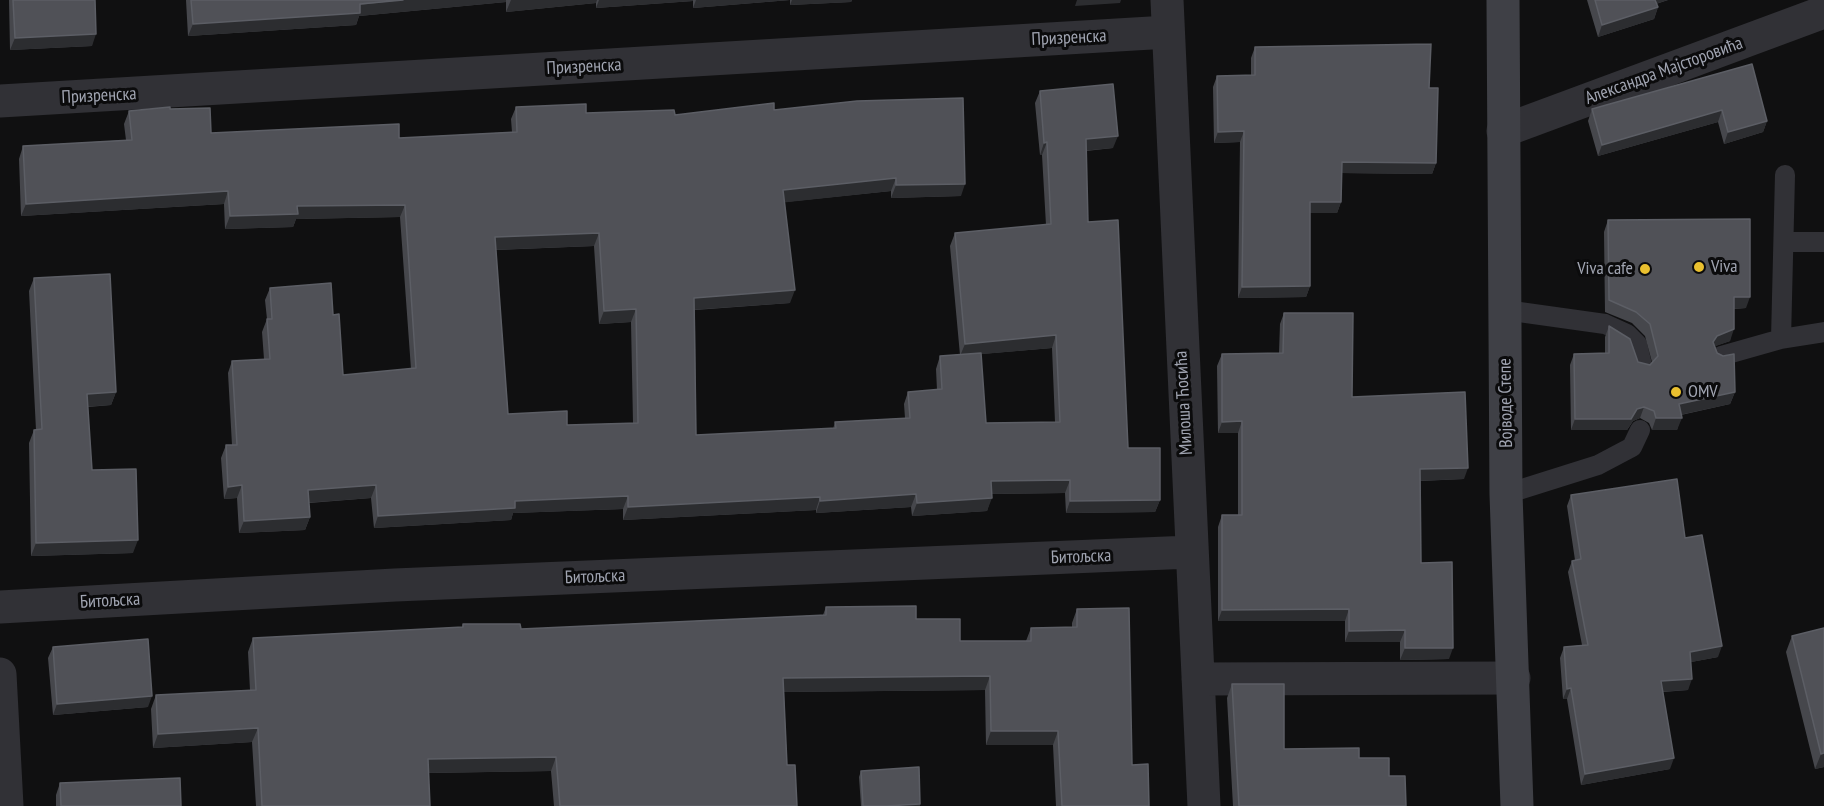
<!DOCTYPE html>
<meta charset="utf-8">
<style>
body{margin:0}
canvas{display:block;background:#101011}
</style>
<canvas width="1824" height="806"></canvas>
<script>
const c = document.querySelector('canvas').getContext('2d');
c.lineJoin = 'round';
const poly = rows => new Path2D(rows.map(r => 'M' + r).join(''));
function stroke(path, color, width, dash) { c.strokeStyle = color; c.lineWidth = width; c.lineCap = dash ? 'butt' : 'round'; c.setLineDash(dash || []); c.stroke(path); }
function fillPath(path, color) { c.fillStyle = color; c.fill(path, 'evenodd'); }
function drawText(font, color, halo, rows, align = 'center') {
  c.font = font + ' "PT Sans Narrow",sans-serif'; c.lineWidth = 6; c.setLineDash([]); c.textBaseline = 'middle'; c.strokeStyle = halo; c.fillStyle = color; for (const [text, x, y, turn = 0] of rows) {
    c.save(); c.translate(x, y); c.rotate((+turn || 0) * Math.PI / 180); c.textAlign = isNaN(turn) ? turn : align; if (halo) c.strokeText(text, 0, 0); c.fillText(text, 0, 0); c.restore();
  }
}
stroke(poly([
 [1784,242,1824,242],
 [1505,310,1605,324,1627,334,1637,344,1642,365],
 [1781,339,1785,175],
 [1721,356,1781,339,1824,332],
 [1506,494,1598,465,1632,447,1640,430]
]), '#313136', 20);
stroke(poly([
 [1167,0,1204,806],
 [0,101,1168,32],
 [1503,131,1824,12],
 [0,607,395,585,1191,552],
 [0,674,7,806],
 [1198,679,1514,678]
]), '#313136', 33);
stroke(poly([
 [1503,0,1506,494,1517,806]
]), '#3f4046', 33);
fillPath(poly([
 [9,0,95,0,92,46,10,50],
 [186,0,852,0,851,2,790,5,790,0,693,8,693,1,596,8,596,3,506,12,506,2,359,16,356,25,188,36],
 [1587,0,1668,0,1656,4,1658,7,1654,19,1598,37],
 [1255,47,1429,88,1436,163,1432,174,1342,173,1341,202,1337,213,1310,213,1310,286,1306,297,1238,298,1240,142,1214,143,1213,87,1217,76,1251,75,1251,58],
 [1752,64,1767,121,1763,132,1724,144,1718,122,1598,156,1588,121,1592,109],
 [1040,91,1113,148,1086,151,1088,222,1128,448,1160,500,1155,512,1066,513,1065,493,992,494,987,511,912,516,911,507,816,513,816,510,623,520,623,509,513,513,511,520,374,528,371,498,309,503,310,517,305,530,239,533,237,498,224,499,221,458,226,445,232,445,228,373,232,361,264,359,262,332,267,319,265,300,270,288,333,315,343,375,411,369,400,217,296,219,293,227,225,229,224,204,21,216,19,159,23,146,126,140,124,124,129,111,170,109,211,133,399,138,512,132,511,119,516,107,586,113,675,115,774,110,961,196,891,198,891,191,785,202,790,303,695,310,696,435,833,429,835,422,905,418,904,404,908,392,937,390,936,369,940,356,960,355,950,246,955,233,1046,225,1042,155,1040,155,1035,103],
 [594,246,599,324,631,322,633,423,567,425,508,414,496,250],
 [1052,348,1055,422,986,423,981,354],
 [1608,220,1746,308,1734,309,1730,341,1715,346,1735,392,1730,404,1681,415,1677,430,1652,430,1649,423,1640,418,1633,421,1627,430,1571,430,1570,365,1574,354,1605,353,1605,337,1609,326,1638,362,1650,365,1652,362,1645,336,1632,323,1605,312,1604,232],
 [34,278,116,392,111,405,88,407,92,470,133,553,31,556,29,443,34,430,36,430,29,291],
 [1284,313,1352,397,1464,479,1420,481,1421,563,1449,659,1400,660,1400,642,1345,642,1345,621,1218,621,1218,527,1222,515,1238,515,1238,433,1218,433,1217,366,1222,354,1279,353,1280,324],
 [1571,495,1685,538,1718,657,1691,662,1688,690,1663,692,1670,769,1581,785,1567,699,1563,699,1560,658,1564,647,1582,645,1568,572,1572,561,1575,560,1567,506],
 [826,607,916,619,960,641,1026,641,1031,628,1072,627,1072,623,1077,609,1132,765,1149,806,1056,806,1053,745,986,745,985,690,784,692,787,765,797,806,554,806,551,771,428,773,430,806,256,806,252,742,153,748,151,709,156,695,250,690,248,652,253,638,462,627,463,624,521,629,823,615],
 [1824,628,1824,767,1815,769,1786,652,1792,636],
 [53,647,148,707,53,715,48,658],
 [1232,684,1284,749,1359,758,1389,776,1406,806,1233,806,1227,698],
 [861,771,920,806,861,806,859,777],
 [60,783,181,806,56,806,56,795]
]), '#46474c');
fillPath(poly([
 [403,0,506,0,506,2,359,16,356,25,188,36,193,24],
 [511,0,597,0,596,3,506,12],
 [599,0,693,0,693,1,596,8],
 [696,0,790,0,693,8],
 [792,0,852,0,851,2,790,5],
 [1077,0,1121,0,1120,3,1075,6],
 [1651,0,1668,0,1649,6],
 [1658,7,1654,19,1598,37,1602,25],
 [96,34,92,46,10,50,15,38],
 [1722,110,1718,122,1598,156,1602,145],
 [1767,121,1763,132,1724,144,1728,132],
 [1244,131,1240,142,1214,143,1218,132],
 [1118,136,1113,148,1081,151,1086,139],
 [1047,142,1042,155,1040,155,1044,143],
 [1342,162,1436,163,1432,174,1338,173],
 [896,178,891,191,779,203,783,190],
 [965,184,961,196,891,198,896,185],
 [228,191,224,204,21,216,26,204],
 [1310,202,1341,202,1337,213,1306,213],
 [405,205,400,217,296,219,293,227,225,229,230,216,297,206],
 [599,233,594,246,491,250,495,237],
 [1310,286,1306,297,1238,298,1242,287],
 [795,290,790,303,690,310,694,298],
 [1734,297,1750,297,1746,308,1730,309],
 [636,309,631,322,599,324,604,311],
 [1734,329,1730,341,1713,347,1713,342,1717,336],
 [1056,335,1052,348,960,356,965,344],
 [116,392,111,405,82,407,87,394],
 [1735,392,1730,404,1675,416,1679,404],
 [1644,407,1640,418,1633,421,1627,430,1571,430,1575,419,1637,409],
 [1656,418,1682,418,1677,430,1652,430],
 [1242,421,1238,433,1218,433,1222,422],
 [1468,468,1464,479,1415,481,1420,469],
 [1070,480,1065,493,986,494,991,481],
 [242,485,237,498,224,499,228,487],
 [376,485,371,498,304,503,308,490],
 [916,494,911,507,816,513,820,501],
 [628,496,623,509,513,513,511,520,374,528,378,516,515,501],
 [820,497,816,510,623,520,628,507],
 [992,498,987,511,912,516,917,503],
 [1160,500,1155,512,1066,513,1070,501],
 [310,517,305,530,239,533,244,521],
 [138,540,133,553,31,556,36,543],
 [1349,609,1345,621,1218,621,1222,610],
 [1405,630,1400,642,1345,642,1349,631],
 [1722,646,1718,657,1686,663,1690,652],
 [1405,648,1453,648,1449,659,1400,660],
 [990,676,985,690,778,692,783,678],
 [1692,679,1688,690,1657,692,1661,681],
 [1571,688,1567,699,1563,699,1567,689],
 [152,696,148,707,53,715,57,704],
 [258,728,252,742,153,748,158,734],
 [991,731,1058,731,1053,745,986,745],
 [1824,753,1824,767,1815,769,1821,754],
 [556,757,551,771,422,773,428,759],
 [1674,758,1670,769,1581,785,1585,774],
 [920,804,920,806,886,806]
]), '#2c2d30');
const building = poly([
 [13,0,95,0,96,34,15,38,13,0],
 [191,0,403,0,360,4,360,13,193,24,191,0],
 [1595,0,1655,0,1658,7,1602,25,1595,0],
 [1431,44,1429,88,1438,88,1436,163,1342,162,1341,202,1310,202,1310,286,1242,287,1244,131,1218,132,1217,76,1255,75,1255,47,1431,44],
 [1752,64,1767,121,1728,132,1722,110,1602,145,1592,109,1752,64],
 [1113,84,1118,136,1086,139,1088,222,1118,220,1128,448,1160,448,1160,500,1070,501,1070,480,991,481,992,498,917,503,916,494,820,501,820,497,628,507,628,496,515,501,515,508,378,516,376,485,308,490,310,517,244,521,242,485,228,487,226,445,237,445,232,361,270,359,267,319,272,319,270,288,331,283,333,315,339,314,343,375,416,368,405,205,297,206,298,214,230,216,228,191,26,204,23,146,132,140,129,111,170,107,170,109,210,108,211,133,399,124,399,138,517,132,516,107,586,104,586,113,674,110,675,115,774,103,774,110,857,101,963,98,965,184,896,185,896,178,783,190,795,290,694,298,696,435,836,428,835,422,910,418,908,392,942,389,940,356,981,353,986,423,1060,422,1056,335,965,344,955,233,1051,224,1047,142,1044,143,1040,91,1113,84],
 [599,233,604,311,636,309,638,423,567,425,567,411,508,414,495,237,599,233],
 [1750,219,1750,297,1734,297,1734,329,1717,336,1713,342,1717,353,1723,356,1734,354,1735,392,1679,404,1682,418,1656,418,1654,411,1644,407,1637,409,1631,419,1575,419,1574,354,1609,353,1609,326,1630,339,1638,362,1650,365,1658,356,1650,324,1636,312,1609,300,1608,220,1750,219],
 [110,274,116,392,87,394,92,470,136,469,138,540,36,543,34,430,42,429,34,278,110,274],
 [1284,313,1353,313,1352,397,1465,392,1468,468,1420,469,1421,563,1452,562,1453,648,1405,648,1405,630,1349,631,1349,609,1222,610,1222,515,1242,515,1242,421,1222,422,1222,354,1283,353,1284,313],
 [1677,479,1685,538,1702,535,1722,646,1690,652,1692,679,1661,681,1674,758,1585,774,1571,688,1567,689,1564,647,1588,645,1572,561,1581,559,1571,495,1677,479],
 [916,606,916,619,960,619,960,641,1031,641,1031,628,1077,627,1077,609,1129,608,1132,765,1148,764,1149,806,1062,806,1058,731,991,731,990,676,783,678,787,765,795,765,797,806,560,806,556,757,428,759,430,806,262,806,258,728,158,734,156,695,256,690,253,638,463,627,463,624,520,624,521,629,826,615,826,607,916,606],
 [1824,628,1824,753,1821,754,1792,636,1824,628],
 [148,639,152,696,57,704,53,647,148,639],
 [1232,684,1284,684,1284,749,1359,748,1359,758,1389,758,1389,776,1405,776,1406,806,1239,806,1232,684],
 [919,767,920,804,886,806,863,806,861,771,919,767],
 [180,778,181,806,61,806,60,783,180,778]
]);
fillPath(building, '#505157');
stroke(building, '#5c5e65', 1.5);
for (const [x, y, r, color] of [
 [1699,267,6,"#eac02f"],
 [1645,269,6,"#eac02f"],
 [1676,392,6,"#eac02f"]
]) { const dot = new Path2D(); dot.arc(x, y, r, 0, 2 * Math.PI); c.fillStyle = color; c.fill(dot); stroke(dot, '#0b0b0c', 2); }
drawText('18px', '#a1a5b2', '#0b0b0c', [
 ["Призренска",1069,38,-3],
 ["Призренска",584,67,-3],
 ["Александра Мајсторовића",1664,71,-20],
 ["Призренска",99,96,-3],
 ["Милоша Ћосића",1184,403,-93],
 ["Војводе Степе",1506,403,-91],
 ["Битољска",1081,557,-2],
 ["Битољска",595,577,-2],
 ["Битољска",110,601,-3]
]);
drawText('18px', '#a1a5b2', '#0b0b0c', [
 ["Viva",1711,267],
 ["Viva cafe",1633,269,"right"],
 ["OMV",1688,392]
], 'left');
</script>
